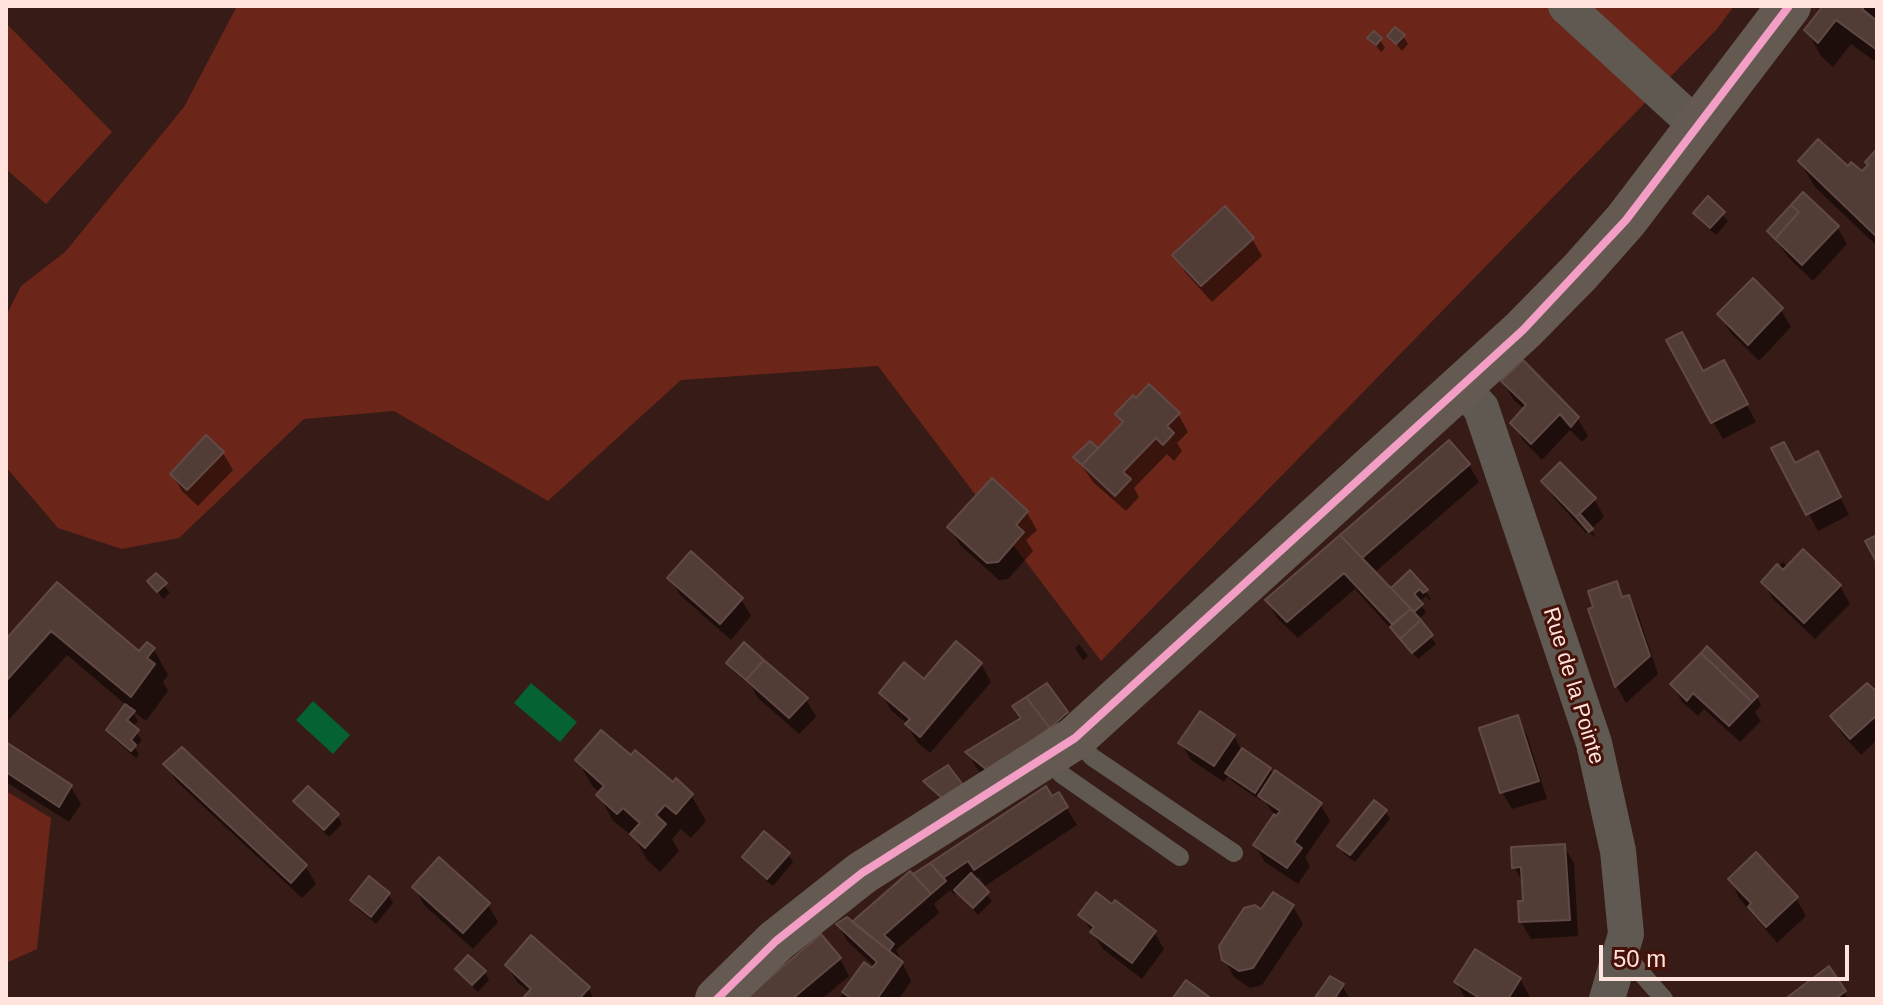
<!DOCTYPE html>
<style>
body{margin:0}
#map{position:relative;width:1883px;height:1005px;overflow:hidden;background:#371b16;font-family:Arial,sans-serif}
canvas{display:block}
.frame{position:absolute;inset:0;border:8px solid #ffe3dc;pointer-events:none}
.scale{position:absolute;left:1599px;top:945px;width:250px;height:36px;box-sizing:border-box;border:4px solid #ffe3dc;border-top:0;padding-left:10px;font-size:24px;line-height:28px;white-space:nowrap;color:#ffe3dc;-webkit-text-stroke:6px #451108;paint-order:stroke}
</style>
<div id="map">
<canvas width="1883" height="1005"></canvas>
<div class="frame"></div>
<div class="scale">50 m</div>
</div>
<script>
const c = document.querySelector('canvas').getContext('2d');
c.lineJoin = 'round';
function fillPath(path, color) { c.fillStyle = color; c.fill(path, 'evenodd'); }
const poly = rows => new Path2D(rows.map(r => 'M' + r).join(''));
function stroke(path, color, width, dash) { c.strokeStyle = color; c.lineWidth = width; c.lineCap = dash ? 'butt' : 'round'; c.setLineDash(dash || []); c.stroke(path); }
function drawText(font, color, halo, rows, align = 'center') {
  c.font = font + ' Arial,sans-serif'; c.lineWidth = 6; c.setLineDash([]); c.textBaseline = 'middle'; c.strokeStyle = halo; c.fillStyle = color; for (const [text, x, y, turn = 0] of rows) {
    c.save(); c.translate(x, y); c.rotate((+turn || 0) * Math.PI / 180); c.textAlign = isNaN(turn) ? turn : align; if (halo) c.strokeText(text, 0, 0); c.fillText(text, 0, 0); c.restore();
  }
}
fillPath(poly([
 [237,6,1734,6,1717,29,1101,661,878,366,681,380,548,501,394,411,304,419,179,538,122,549,58,528,6,467,6,316,21,286,65,252,184,107],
 [6,23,112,132,46,204,6,169],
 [6,791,51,818,37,949,6,963]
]), '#6c2619');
fillPath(poly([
 [531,683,577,722,560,742,514,703],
 [313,701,350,735,333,754,296,720]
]), '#056232');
fillPath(poly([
 [1825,6,1877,6,1877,63,1851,44,1833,67,1821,56,1807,30],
 [1390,36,1403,36,1408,44,1402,51],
 [1370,38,1380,40,1385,48,1381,52],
 [1877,152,1877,246,1815,187,1800,162,1848,169,1862,174],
 [1708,199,1728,221,1716,235,1700,221,1695,213],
 [1837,227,1847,244,1813,281,1788,257,1770,232],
 [1252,239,1262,256,1212,302,1185,272,1175,255],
 [1781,310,1791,327,1759,361,1730,332,1720,315],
 [1703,373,1733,380,1756,422,1723,439,1713,422],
 [1503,382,1578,419,1588,436,1582,442,1570,430,1542,460,1523,440,1513,423,1525,410,1513,399],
 [1178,414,1188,432,1177,443,1182,451,1174,461,1167,454,1134,488,1139,497,1126,511,1094,483,1076,458,1096,449,1098,451,1123,425,1117,415],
 [1774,449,1795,465,1827,471,1849,515,1818,531],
 [223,453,233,470,198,506,182,491,172,474],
 [1469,465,1479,482,1374,573,1391,591,1410,573,1431,599,1429,600,1426,596,1419,602,1426,613,1418,620,1436,644,1418,659,1355,589,1298,638,1277,618,1267,601],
 [992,481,1027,513,1037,530,1026,540,1033,551,1008,579,999,580,960,545,950,527],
 [1544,481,1594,499,1604,517,1591,529,1596,538,1588,532,1586,533,1554,498],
 [1803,551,1840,586,1850,604,1815,639,1773,599,1763,582,1783,562,1788,567],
 [156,575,170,593,163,599,150,581],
 [670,578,741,599,751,616,731,640,680,595],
 [1616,584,1624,599,1628,597,1638,614,1658,674,1626,703,1617,687,1591,610],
 [57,585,140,654,154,650,168,675,163,682,168,691,146,721,132,710,138,721,132,727,142,740,135,748,139,754,136,758,113,738,108,730,126,705,67,655,6,723,6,642],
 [1079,644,1088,656,1083,660,1075,648],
 [1707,649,1757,697,1761,705,1755,712,1761,721,1740,742,1704,709,1698,716,1682,702,1673,685],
 [728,663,806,699,816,717,799,734,758,698,752,687,733,671],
 [981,664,991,682,930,753,917,742,906,723,891,710,881,693],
 [1877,695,1877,740,1861,755,1842,734,1832,716],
 [1066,713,1071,721,998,787,978,770,968,753,1022,720],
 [1517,718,1527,735,1547,799,1512,809,1502,792],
 [1234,736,1242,751,1270,769,1274,776,1320,804,1330,821,1305,857,1310,866,1298,884,1265,862,1255,845,1275,816,1262,797,1260,800,1232,781,1228,776,1224,782,1191,760,1181,743],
 [6,744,71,787,81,804,69,822,6,782],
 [182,750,306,867,316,884,302,898,176,781,166,764],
 [631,758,691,795,706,821,691,838,681,829,672,839,679,851,660,872,647,860,634,837,613,821,599,795,600,793,592,786,578,760],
 [1058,794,1077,825,985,886,979,877,975,880,992,901,978,915,958,891,954,894,950,890,934,904,939,913,896,950,911,981,899,999,839,999,864,965,872,971,875,967,848,942,838,925,852,924,922,885,916,875],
 [296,801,337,816,342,824,329,837,300,809],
 [1385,811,1390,819,1355,862,1344,854,1339,846],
 [1564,846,1574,863,1578,936,1531,939,1521,922,1525,903,1524,884,1514,867],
 [788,854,793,862,773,886,749,865,744,857],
 [439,860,488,905,498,922,473,949,424,905,414,887],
 [1731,880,1796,898,1806,916,1777,943,1739,898],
 [388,894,393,903,376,924,357,908,353,900],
 [1274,894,1293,907,1303,924,1262,985,1250,988,1234,977,1224,959],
 [1081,915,1154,932,1164,949,1142,979,1103,949],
 [840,959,849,976,822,999,749,999],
 [507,965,588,988,594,999,525,999,530,993,517,982],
 [457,970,485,972,489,980,478,992],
 [1520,979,1530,997,1528,999,1466,999,1456,982],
 [1342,986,1350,999,1317,999],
 [1844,992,1848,999,1788,999]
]), '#0007');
const building = poly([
 [1823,6,1865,6,1862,9,1877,21,1877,50,1836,20,1818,43,1804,30,1823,6],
 [1395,27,1405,35,1396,44,1387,36,1395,27],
 [1374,31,1382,38,1376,45,1367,38,1374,31],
 [1818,139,1848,166,1851,162,1862,171,1868,165,1865,162,1877,149,1877,237,1798,161,1818,139],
 [1803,192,1839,226,1802,265,1775,239,1799,212,1791,205,1803,192],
 [1708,196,1725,212,1710,228,1693,213,1708,196],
 [1791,205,1799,212,1775,239,1767,231,1791,205],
 [1225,206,1254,238,1201,286,1172,255,1225,206],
 [1753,278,1783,308,1748,345,1717,314,1753,278],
 [1682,332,1703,371,1724,360,1748,404,1711,423,1666,340,1682,332],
 [1523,360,1579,417,1571,427,1560,414,1531,444,1510,423,1526,405,1501,381,1523,360],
 [1149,384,1180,413,1167,426,1174,433,1163,445,1156,438,1123,472,1131,479,1115,496,1082,465,1123,422,1115,414,1133,395,1136,398,1149,384],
 [206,435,224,452,187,490,170,474,206,435],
 [1449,440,1470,464,1362,558,1340,535,1449,440],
 [1090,441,1098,448,1082,465,1073,457,1090,441],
 [1784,442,1795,463,1818,451,1841,497,1806,515,1771,448,1784,442],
 [1560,462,1596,498,1576,517,1541,481,1560,462],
 [992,478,1028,511,1016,525,1024,532,998,562,987,563,947,527,992,478],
 [1580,514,1593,529,1589,532,1576,517,1580,514],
 [1340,535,1411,609,1392,624,1344,573,1287,622,1265,600,1340,535],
 [1877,535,1877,563,1865,541,1877,535],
 [1803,549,1841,585,1804,623,1761,582,1777,564,1783,570,1803,549],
 [691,551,743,598,720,624,667,578,691,551],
 [1410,570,1428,590,1423,593,1420,589,1414,594,1423,604,1414,612,1391,588,1410,570],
 [156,573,167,583,157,592,147,581,156,573],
 [1617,581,1622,597,1629,595,1650,656,1615,687,1588,609,1593,607,1588,591,1617,581],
 [57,582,139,651,147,642,155,648,147,658,155,664,131,697,51,631,6,681,6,639,57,582],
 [1411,609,1421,620,1400,639,1390,627,1411,609],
 [1421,620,1433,635,1412,653,1400,639,1421,620],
 [956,641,982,663,920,737,905,724,910,719,879,693,904,662,924,679,956,641],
 [744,642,764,660,746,680,726,663,744,642],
 [1707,646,1758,696,1752,702,1701,653,1707,646],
 [1701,653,1752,702,1729,726,1693,693,1687,701,1670,684,1701,653],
 [764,660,808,698,789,718,746,680,764,660],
 [1047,683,1068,712,1050,728,1026,697,1047,683],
 [1867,683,1877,692,1877,715,1850,739,1830,716,1867,683],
 [1026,697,1050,728,988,771,965,752,1021,718,1012,706,1026,697],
 [125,704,135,711,127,720,139,730,131,740,136,745,131,751,106,730,125,704],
 [1200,711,1235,735,1214,766,1178,743,1200,711],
 [1518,715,1539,781,1500,793,1479,728,1518,715],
 [601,730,631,755,635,750,673,782,676,778,693,794,676,814,665,805,656,815,666,824,645,848,630,834,640,823,623,808,617,814,596,795,604,786,575,760,601,730],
 [6,742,72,785,59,807,6,772,6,742],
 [182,747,307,865,291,883,163,764,182,747],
 [1242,748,1271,768,1255,793,1225,773,1242,748],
 [948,765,963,785,942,798,923,781,948,765],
 [1275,770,1322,803,1294,842,1302,848,1287,868,1253,845,1274,814,1276,816,1280,811,1258,796,1275,770],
 [308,786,339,814,324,830,293,801,308,786],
 [1046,786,1052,796,1059,792,1068,807,974,870,968,861,943,878,930,863,1046,786],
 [1374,800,1387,810,1350,855,1337,846,1374,800],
 [764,831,790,853,767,879,742,857,764,831],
 [1565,844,1570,920,1519,922,1518,901,1523,901,1521,867,1512,868,1511,847,1565,844],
 [1756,852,1798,897,1766,927,1748,907,1751,903,1728,879,1756,852],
 [439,857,490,903,463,933,412,887,439,857],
 [930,863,946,881,931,894,913,874,930,863],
 [910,871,931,894,884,935,894,944,889,951,852,922,910,871],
 [971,873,989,892,973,908,954,890,971,873],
 [369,876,390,893,371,917,350,900,369,876],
 [1096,892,1112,904,1115,900,1156,931,1132,963,1090,932,1094,927,1078,915,1096,892],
 [1273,892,1294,905,1253,968,1239,971,1222,960,1219,946,1244,908,1255,905,1261,909,1273,892],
 [847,917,903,962,877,999,852,999,842,992,864,962,872,968,877,962,836,924,847,917],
 [821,934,841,958,792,999,745,999,821,934],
 [531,935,590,987,579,999,522,999,531,989,505,965,531,935],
 [1475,949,1521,978,1508,999,1481,999,1454,982,1475,949],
 [468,955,486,971,472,985,455,969,468,955],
 [1829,966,1846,991,1835,999,1785,999,1829,966],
 [1330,976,1344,984,1335,998,1337,999,1314,999,1330,976],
 [1186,980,1212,999,1172,999,1186,980]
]);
fillPath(building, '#523c36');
stroke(building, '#614945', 2);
stroke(poly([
 [1075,738,1092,757,1234,853],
 [1047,755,1061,774,1180,857],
 [1621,950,1664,999]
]), '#605952', 18);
stroke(poly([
 [1566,6,1697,126],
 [1461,387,1481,408,1594,743,1618,851,1626,934,1607,999]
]), '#605952', 36);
stroke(poly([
 [717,999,776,941,862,873,1075,738,1523,330,1580,272,1626,220,1789,6]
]), '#655a52', 44);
stroke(poly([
 [717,999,776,941,862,873,1075,738,1523,330,1626,220,1789,6]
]), '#f39ec5', 8);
drawText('22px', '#ffe3dc', '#451108', [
 ["Rue de la Pointe",1573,686,73]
]);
</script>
